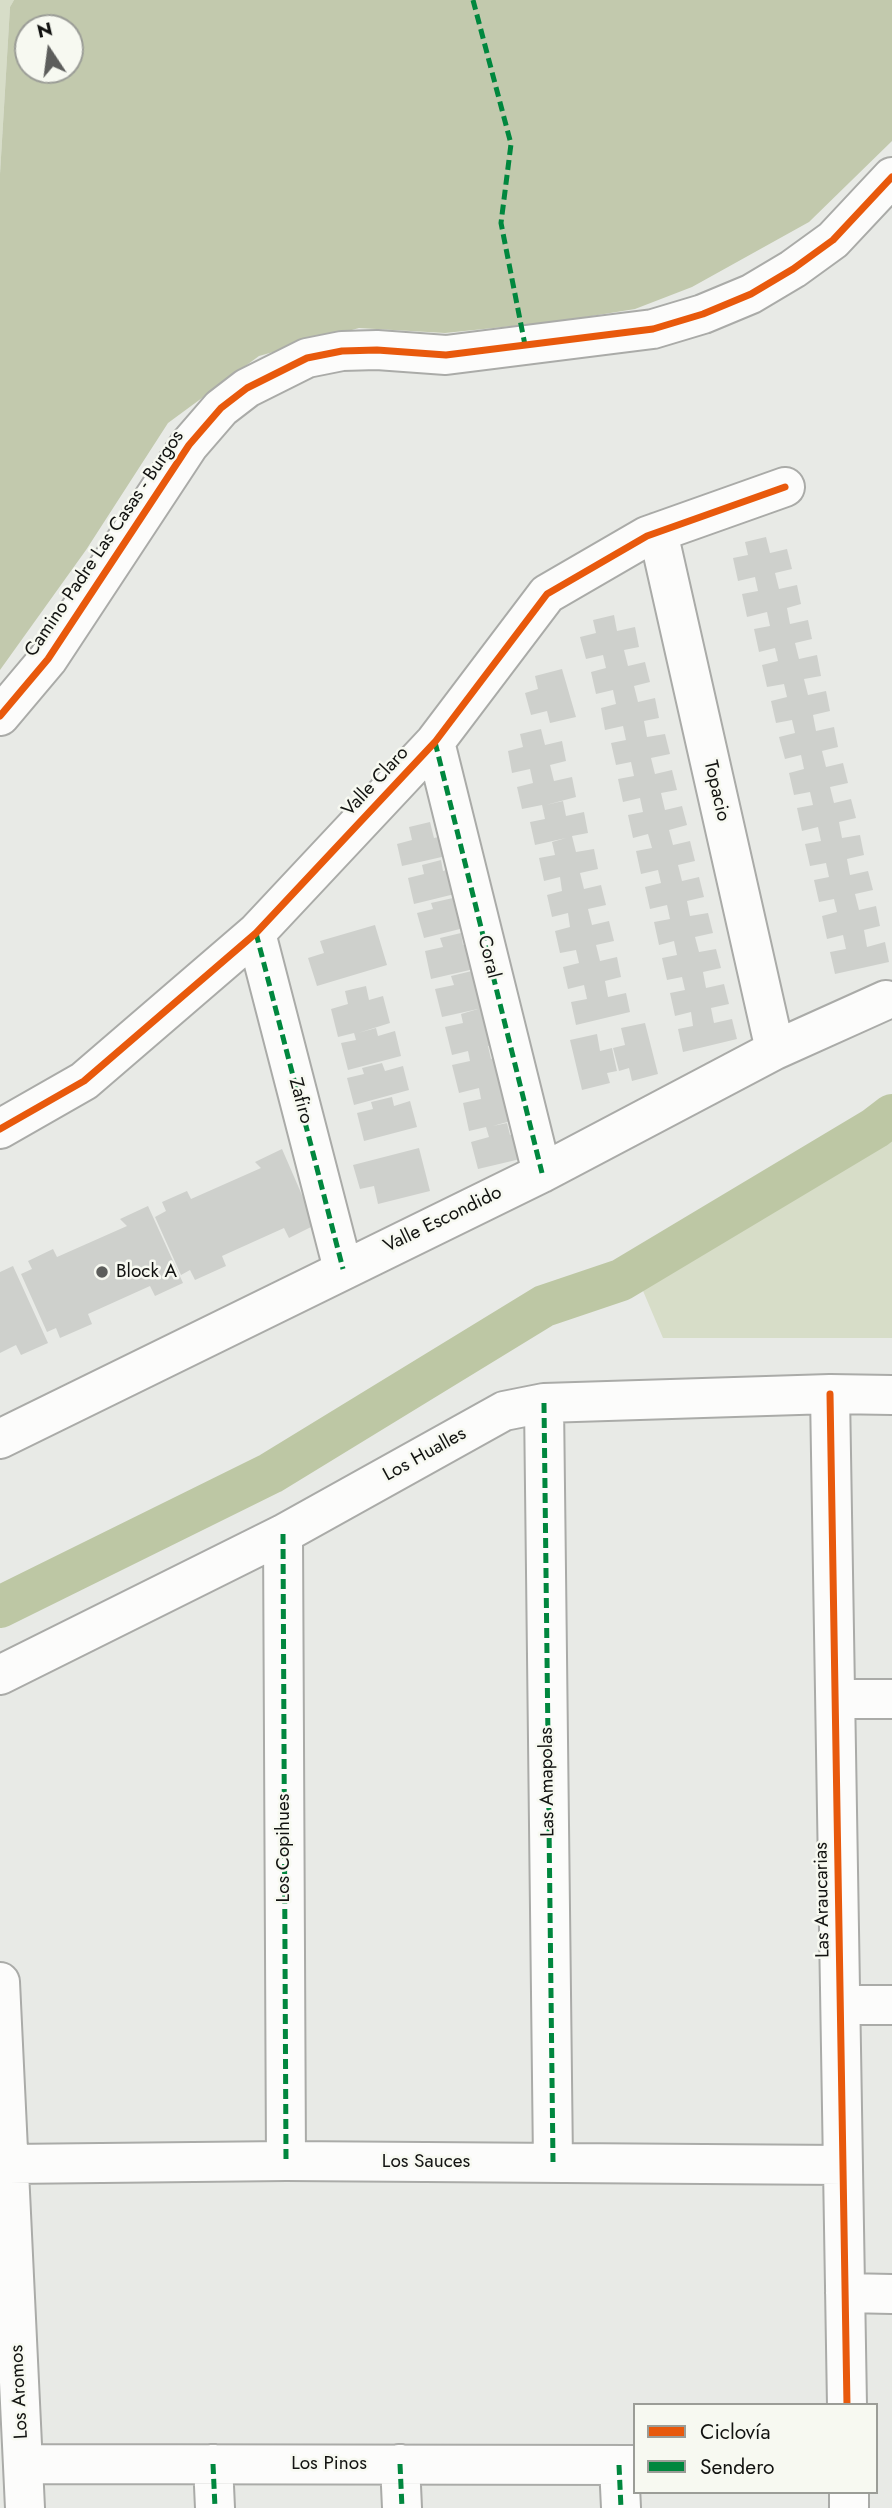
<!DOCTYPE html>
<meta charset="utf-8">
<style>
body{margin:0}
#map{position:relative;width:892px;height:2508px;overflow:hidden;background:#e8eae6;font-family:Jost,sans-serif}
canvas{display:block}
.legend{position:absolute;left:633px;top:2403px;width:245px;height:91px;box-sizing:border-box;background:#f7f9f1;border:2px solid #9b9d97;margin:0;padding:9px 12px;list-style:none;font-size:21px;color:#121311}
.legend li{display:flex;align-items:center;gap:14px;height:35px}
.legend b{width:35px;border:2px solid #9b9d97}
.north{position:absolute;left:14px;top:14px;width:70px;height:70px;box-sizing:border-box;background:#f7f9f1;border:2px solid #9b9d97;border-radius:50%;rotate:347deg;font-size:19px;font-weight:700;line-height:28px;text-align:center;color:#121311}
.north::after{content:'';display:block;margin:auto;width:24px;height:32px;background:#5d5e5c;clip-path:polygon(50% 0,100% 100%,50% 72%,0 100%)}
</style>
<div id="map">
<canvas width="892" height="2508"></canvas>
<ul class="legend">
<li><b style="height:9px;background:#e8590c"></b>Ciclovía</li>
<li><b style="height:9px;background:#00873e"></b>Sendero</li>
</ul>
<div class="north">N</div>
</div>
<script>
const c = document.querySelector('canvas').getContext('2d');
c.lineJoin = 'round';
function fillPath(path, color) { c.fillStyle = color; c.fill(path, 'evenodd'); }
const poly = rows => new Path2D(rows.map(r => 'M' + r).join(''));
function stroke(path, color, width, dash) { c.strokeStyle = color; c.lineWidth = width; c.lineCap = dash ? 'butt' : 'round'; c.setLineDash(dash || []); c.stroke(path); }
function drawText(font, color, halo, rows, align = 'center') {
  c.font = font + ' Jost,sans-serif'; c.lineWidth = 5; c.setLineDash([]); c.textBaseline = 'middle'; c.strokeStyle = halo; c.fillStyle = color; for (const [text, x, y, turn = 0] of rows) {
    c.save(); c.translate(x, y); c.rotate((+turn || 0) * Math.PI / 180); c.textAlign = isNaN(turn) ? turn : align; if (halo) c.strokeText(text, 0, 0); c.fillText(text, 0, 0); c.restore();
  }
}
fillPath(poly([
 [0,0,14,0,10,7,0,174],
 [892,1115,892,1338,663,1338,635,1272,875,1128]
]), '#d7ddc8');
fillPath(poly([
 [14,0,892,0,892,141,809,222,692,287,635,309,561,321,445,333,359,328,259,356,168,423,86,550,0,670,0,174,10,7],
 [28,28,70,28,70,70,28,70]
]), '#c2c9ad');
stroke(poly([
 [0,1607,271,1473,544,1306,621,1280,875,1128,892,1115]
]), '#bdc7a4', 42);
fillPath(poly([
 [766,537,770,553,787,549,792,569,775,573,779,589,797,585,801,604,787,608,790,624,808,620,812,639,795,643,799,659,817,655,821,676,804,679,808,695,826,691,830,711,813,715,816,731,834,727,838,747,822,751,826,767,843,763,848,783,830,787,834,803,851,799,856,818,839,822,842,838,860,835,864,855,847,859,850,875,868,871,873,890,855,894,859,910,876,906,880,926,864,930,867,947,885,942,889,962,835,974,830,952,846,949,843,935,827,939,822,916,837,912,834,899,819,902,814,880,829,877,826,863,810,866,805,844,821,841,818,827,802,831,797,808,813,805,810,792,794,795,789,773,804,769,801,755,785,759,779,737,795,733,792,720,776,723,771,701,787,697,784,684,767,687,762,665,778,661,775,648,759,652,754,629,770,626,767,612,747,617,742,594,758,591,755,577,738,581,733,558,748,555,745,542],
 [614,615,617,631,635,627,639,647,624,650,628,666,645,662,650,682,634,686,638,702,655,698,659,718,644,721,647,737,665,734,670,754,651,758,655,774,672,770,677,790,661,793,665,810,682,806,687,825,669,830,673,845,690,841,695,861,678,865,682,881,699,877,704,897,687,901,690,916,708,913,713,933,695,937,699,952,716,949,721,968,703,972,706,988,724,984,729,1004,711,1008,714,1023,732,1019,737,1039,683,1052,678,1029,693,1026,691,1012,675,1016,670,993,685,990,682,977,667,980,662,958,677,955,674,941,659,945,654,922,670,919,667,905,650,909,645,887,661,883,658,870,641,874,636,851,652,848,648,834,633,838,628,815,643,812,640,798,623,802,618,779,634,776,631,762,616,765,611,743,626,740,623,726,605,730,601,708,616,704,613,690,596,694,591,672,606,668,603,655,586,659,580,637,596,633,593,620],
 [562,669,576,717,550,723,547,711,531,715,525,693,538,689,535,676],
 [541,729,545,745,562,741,566,761,550,765,554,781,572,777,576,797,546,805,563,801,566,816,584,812,588,833,572,836,576,852,594,849,598,869,580,873,584,889,601,885,606,905,588,909,592,925,609,921,614,941,596,945,600,961,617,957,621,977,605,981,608,997,626,993,630,1012,576,1025,571,1002,587,999,584,985,568,989,563,967,579,963,576,950,560,953,555,931,570,927,568,913,552,917,547,895,562,891,560,877,544,881,539,858,555,855,552,842,566,838,535,845,530,822,545,819,542,805,522,809,517,787,533,783,530,769,512,773,508,751,523,747,520,734],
 [430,822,434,838,451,834,455,854,402,866,397,844,412,840,409,827],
 [441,860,443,871,461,866,467,891,414,904,408,878,424,874,422,865],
 [453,898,454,904,470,901,476,925,424,938,417,913,433,909,431,903],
 [375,925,387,965,317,986,308,958,324,953,320,941],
 [461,933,463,945,481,941,487,966,431,979,425,951,443,947,440,938],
 [472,971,474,983,492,979,498,1004,481,1008,484,1021,502,1017,508,1042,488,1046,491,1059,509,1055,515,1080,499,1084,502,1096,520,1092,525,1117,493,1126,507,1123,510,1135,528,1131,533,1156,478,1169,471,1142,489,1137,486,1127,469,1131,463,1103,481,1099,479,1088,459,1093,452,1065,470,1061,468,1051,452,1055,445,1027,463,1023,461,1014,478,1009,442,1017,435,989,454,985,451,976],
 [366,986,369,1000,383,996,390,1023,358,1033,376,1028,378,1036,395,1031,401,1056,348,1070,341,1043,356,1040,354,1033,338,1037,331,1009,348,1004,345,991],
 [645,1023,658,1074,632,1081,629,1068,619,1071,613,1048,625,1045,621,1028],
 [597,1034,600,1051,612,1048,617,1071,607,1073,610,1083,582,1090,570,1040],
 [382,1063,385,1071,403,1066,409,1090,354,1105,347,1078,364,1074,362,1068],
 [392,1097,394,1106,410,1101,417,1127,364,1141,357,1113,373,1109,371,1102],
 [419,1148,430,1191,378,1204,374,1186,360,1189,353,1165],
 [282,1149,315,1225,289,1238,284,1228,222,1256,226,1266,195,1280,190,1270,181,1275,155,1217,166,1211,162,1202,187,1191,191,1199,261,1168,255,1162],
 [148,1206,183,1283,155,1296,150,1286,88,1314,92,1324,60,1338,56,1328,47,1332,21,1274,32,1269,28,1261,53,1249,57,1257,127,1226,120,1219],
 [13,1266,48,1343,21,1355,16,1345,0,1353,0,1272]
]), '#ced0cc');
const street = poly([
 [658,532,775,1050],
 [0,716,48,659,189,445,221,408,247,388,307,358,342,351,377,350,446,355,653,329,703,314,751,294,793,269,833,240,892,177],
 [435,742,542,1173],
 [256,933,343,1269],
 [0,1129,84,1081,256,933,435,742,547,594,647,536,785,487],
 [830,1394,847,2405],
 [544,1403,553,2162],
 [0,1439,542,1173,775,1050,886,1000],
 [283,1534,286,2161],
 [0,1675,283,1534,504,1411,544,1403,830,1394,892,1395],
 [836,1699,892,1699],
 [0,1982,25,2508],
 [841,2005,892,2005],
 [9,2164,286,2161,843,2165],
 [845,2293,892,2294],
 [23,2464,635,2465],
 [213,2464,215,2508],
 [400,2464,402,2508],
 [619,2465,621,2508],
 [849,2492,849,2508]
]);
stroke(street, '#aaaba8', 42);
stroke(street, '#fcfcfb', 38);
stroke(poly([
 [473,0,511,144,501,223,525,345],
 [435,742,542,1173],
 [256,933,343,1269],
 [544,1403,553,2162],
 [283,1534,286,2161],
 [213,2464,215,2508],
 [400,2464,402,2508],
 [619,2465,621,2508]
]), '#00873e', 5, [10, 5]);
stroke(poly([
 [0,716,48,659,189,445,221,408,247,388,307,358,342,351,377,350,446,355,653,329,703,314,751,294,793,269,833,240,892,177],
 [0,1129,84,1081,256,933,435,742,547,594,647,536,785,487],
 [830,1394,847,2405]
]), '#e8590c', 7);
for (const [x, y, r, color] of [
 [102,1272,7,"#5d5e5c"]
]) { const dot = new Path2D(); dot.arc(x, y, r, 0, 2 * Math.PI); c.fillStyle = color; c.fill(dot); stroke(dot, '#f7f9f1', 2.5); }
drawText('19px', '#121311', '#f7f9f1', [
 ["Camino Padre Las Casas - Burgos",105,544,-56],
 ["Valle Claro",376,782,-47],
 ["Topacio",716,791,77],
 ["Coral",488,957,76],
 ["Zafiro",300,1101,75],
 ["Valle Escondido",443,1220,-26],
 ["Los Hualles",425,1455,-29],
 ["Las Amapolas",548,1782,-91],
 ["Los Copihues",284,1848,-90],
 ["Las Araucarias",823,1900,-91],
 ["Los Sauces",426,2162],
 ["Los Aromos",20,2392,-93],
 ["Los Pinos",329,2464]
]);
drawText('19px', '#121311', '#f7f9f1', [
 ["Block A",116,1272]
], 'left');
</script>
